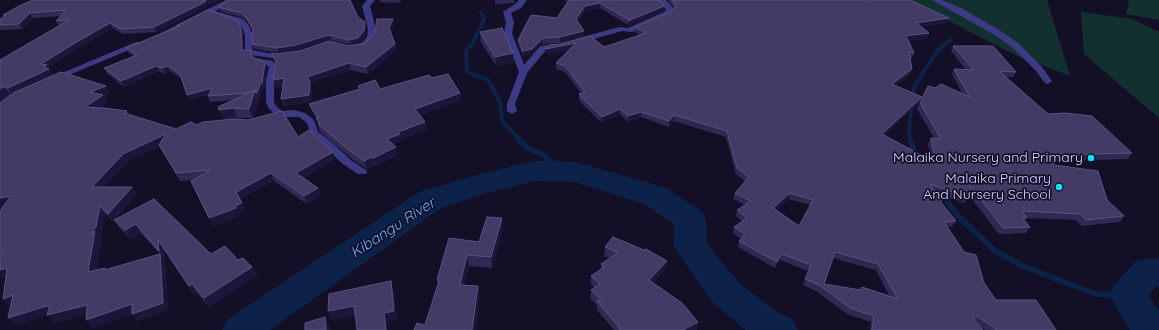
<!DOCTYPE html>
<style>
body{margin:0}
canvas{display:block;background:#130f26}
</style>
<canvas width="1159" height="330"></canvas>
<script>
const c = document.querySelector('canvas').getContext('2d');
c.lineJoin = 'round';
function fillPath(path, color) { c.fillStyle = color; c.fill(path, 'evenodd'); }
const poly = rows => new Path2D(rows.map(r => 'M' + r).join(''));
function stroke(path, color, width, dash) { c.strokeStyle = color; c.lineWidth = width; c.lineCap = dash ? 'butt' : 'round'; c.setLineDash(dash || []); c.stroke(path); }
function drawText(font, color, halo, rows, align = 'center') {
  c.font = font + ' Quicksand,sans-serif'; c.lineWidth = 3.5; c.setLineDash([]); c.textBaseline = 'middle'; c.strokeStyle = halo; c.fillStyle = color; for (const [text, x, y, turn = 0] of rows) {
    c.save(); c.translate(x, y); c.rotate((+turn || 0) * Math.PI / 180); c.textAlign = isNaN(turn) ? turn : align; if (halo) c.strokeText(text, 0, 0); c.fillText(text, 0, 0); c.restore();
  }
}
fillPath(poly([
 [908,0,1047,0,1070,76,1017,56],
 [1128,0,1159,0,1159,20,1126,14,1129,2],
 [1081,12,1132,19,1159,32,1159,118,1084,54]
]), '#12302f');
stroke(poly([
 [481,12,484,19,473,43,466,51,467,72,488,80,500,102,502,121,520,140],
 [912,98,914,88,928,65,938,50,951,39],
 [910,140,909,136,911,106]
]), '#0c2248', 4);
stroke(poly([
 [519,139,527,148,542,154,562,172],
 [910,139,916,157],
 [940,192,958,216,994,250,1022,266,1096,294,1127,295]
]), '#0c2248', 5.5);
fillPath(poly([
 [535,161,576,162,666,188,701,211,706,219,707,244,740,284,777,312,792,319,798,330,746,330,714,304,674,247,674,224,644,204,575,182,535,181,483,194,441,208,270,330,222,330,228,319,419,192,477,175,535,161],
 [1147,258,1159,259,1159,287,1155,286,1148,296,1159,311,1159,330,1130,330,1109,295,1114,285,1135,262,1147,258]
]), '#0c2248');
fillPath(poly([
 [226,0,235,0,215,11,243,19,248,24,253,35,252,50,272,54,289,54,289,58,272,58,245,54,245,35,242,27,237,23,210,14,166,36,160,36,159,34,226,0],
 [367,0,375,0,370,6,376,29,375,38,366,48,363,48,359,46,367,37,368,29,362,6,367,0],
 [519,0,527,0,521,8,511,13,514,22,512,33,524,65,540,46,559,44,563,46,559,48,546,50,527,73,515,104,517,111,512,114,507,111,507,104,519,72,504,33,506,22,503,12,515,4,519,0],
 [658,0,666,0,673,8,674,10,670,16,632,32,622,31,579,43,575,41,576,39,619,27,628,28,664,12,666,10,658,0],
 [932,0,942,0,961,8,999,30,1018,43,1042,67,1052,81,1048,84,1045,83,1036,71,1012,47,993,34,932,0],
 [136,42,139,42,143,44,57,80,51,80,50,78,136,42],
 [255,58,273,61,277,67,274,80,274,102,276,106,282,111,294,110,305,113,314,120,318,132,329,140,351,160,366,170,367,172,366,174,358,174,343,164,311,135,307,123,299,117,282,117,271,121,268,120,266,118,268,116,274,113,269,109,266,102,266,80,269,67,267,65,255,62,255,58]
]), '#3d3a85');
fillPath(poly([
 [33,0,222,0,208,5,207,7,156,32,123,34,113,28,78,48,48,67,52,74,11,93,10,93,10,94,0,102,0,60,59,26,56,21,61,16,33,18,22,29,0,30,0,19,4,16,3,15],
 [380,0,401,0,400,3,381,2],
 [495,0,514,0,514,3,495,4],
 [564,0,660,0,663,11,628,26,628,25,600,8,585,11,578,21,584,36,560,43,543,44,532,54,523,56,519,46,518,40,557,18,568,2],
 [668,0,867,0,947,23,922,27,927,38,909,41,914,53,912,58,910,58,910,75,895,85,919,103,884,135,932,161,928,144,931,138,934,138,917,109,920,103,935,88,962,93,952,74,954,69,966,70,951,51,953,46,1016,72,1013,77,1005,77,1048,114,1132,153,1128,159,1054,161,1054,165,1107,200,1124,216,1120,222,1082,226,1076,220,1027,218,1025,221,1030,227,1026,233,999,234,968,194,964,203,937,194,942,200,941,202,956,221,952,227,948,227,984,283,996,300,1056,330,985,330,981,327,983,330,870,330,871,322,847,314,816,291,803,285,808,271,780,260,775,268,738,247,739,241,741,239,733,233,734,227,742,221,736,216,737,210,745,205,733,199,735,193,745,181,736,174,726,137,674,121,669,127,641,117,628,122,620,114,601,122,580,102,580,100,579,99,579,94,581,93,565,72,556,69,556,63,570,50,546,54,545,49,604,47,640,35,635,32,635,27,671,12,674,9],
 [789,199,810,205,799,226,776,210],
 [833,258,876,270,890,297,862,287,860,290,824,284],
 [218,7,358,17,366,29,366,36,359,43,351,45,331,40,298,51,279,53,254,49,252,44,253,31,249,23,243,18,220,11],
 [239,23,244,35,244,50,254,57,254,58,265,62,267,67,264,89,263,89,259,98,259,100,253,118,237,118,223,119,233,100,210,102,208,96,208,95,190,100,182,79,170,71,165,74,159,71,124,87,107,73,104,68,134,56,129,53,126,48,176,27,176,26],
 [394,25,391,33,395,44,397,50,368,74,351,70,310,83,312,88,311,102,283,106,281,99,283,86,276,87,273,80,276,63,274,60,271,53,277,54,349,46,365,43],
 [480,32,513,53,514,62,496,66,481,42],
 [432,78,460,93,461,100,420,115,425,122,427,130,401,139,402,141,393,144,398,155,375,166,374,165,367,169,352,159,320,132,316,118,312,111,309,104,359,89,358,86,380,89],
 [110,93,104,95,108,102,99,108,127,111,129,115,176,129,197,125,298,137,335,159,303,178,318,188,321,195,307,204,274,181,240,199,245,210,239,213,240,216,213,226,194,180,180,181,160,146,128,161,104,187,132,187,137,194,115,219,154,199,211,254,238,260,252,267,257,276,209,307,197,293,194,295,164,249,165,260,161,256,165,262,168,310,138,321,132,314,92,328,86,314,54,323,47,315,16,325,11,306,10,306,3,299,6,277,0,278,0,211,3,207,0,207,0,103],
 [105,214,113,221,114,220,120,228,131,239,141,233,160,254,106,269,96,270,101,239,99,237,101,235],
 [503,229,492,268,469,266,464,285,478,286,480,297,425,325,438,284,437,280,479,242],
 [605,247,667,261,665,269,653,283,697,330,614,330,597,310,597,305,590,298,591,290,594,287,591,284,591,276,601,270,601,264,610,258,604,256]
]), '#312854');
fillPath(poly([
 [206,0,222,0,208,5,207,7,156,32,154,27],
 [600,3,600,8,585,11,576,24,576,19,585,6],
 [664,6,663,11,628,26,628,21],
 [30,13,33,18,22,29,19,24],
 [949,18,947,23,914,29,916,23],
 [393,19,394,25,391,35,389,28],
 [110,23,113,28,78,48,48,67,52,74,11,93,8,88,41,64,75,43],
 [365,24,366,29,366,36,359,43,351,45,350,40],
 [241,30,244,35,244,55,242,50],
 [584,31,584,36,560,43,560,37],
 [929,33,927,38,904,42,906,36],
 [329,35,331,40,298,51,279,53,277,48],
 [543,38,543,44,532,54,523,56,523,51],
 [576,43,576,49,546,54,545,49],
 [395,44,397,50,368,74,366,67],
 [252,51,254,57,254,63,252,57],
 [513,53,514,62,496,66,495,57],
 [265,62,267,67,264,89,263,89,259,98,257,93],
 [349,63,351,70,310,83,312,88,311,102,283,106,281,99,307,77],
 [156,66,159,71,124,87,121,81],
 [168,66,170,71,165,74,162,68],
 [912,69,910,75,890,89,892,84],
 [284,78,286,85,276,87,273,80],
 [106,86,110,93,104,95,108,102,90,114,85,107,90,92],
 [5,87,10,94,0,102,0,91],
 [212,88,215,93,190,100,187,95],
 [255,90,259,100,253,118,249,109],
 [460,93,461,100,417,116,415,109],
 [922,97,919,103,879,140,882,134],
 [233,108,237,118,223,119,219,110],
 [620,109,620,114,601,122,602,117],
 [641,112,641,117,628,122,628,116],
 [674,115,674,121,669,127,669,121],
 [425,122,427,130,401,139,402,141,389,146,387,139,398,132],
 [166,134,170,141,128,161,97,195,92,187,123,154],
 [396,147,398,155,375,166,373,158],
 [333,152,335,159,299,181,296,173],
 [372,157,374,165,367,169,364,161],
 [271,173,274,181,239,200,236,192],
 [132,187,137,194,113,221,108,214],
 [318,188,321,195,307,204,304,196],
 [790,193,789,199,772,214,773,208],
 [11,196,17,203,0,207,0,198],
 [242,203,245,210,239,213,240,216,213,226,209,218],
 [100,206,105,214,101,235,99,237,101,239,94,280,88,272,90,234],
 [502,218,503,229,492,268,491,257],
 [136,224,141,233,131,239,125,230],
 [158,240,164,249,165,260,159,251],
 [160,254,165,262,168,310,138,321,132,314],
 [782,254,780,260,775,268,777,262],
 [467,255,469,266,462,296,460,285],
 [667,261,665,269,648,288,649,280],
 [252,267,257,276,209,307,204,298],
 [7,268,14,276,0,278,0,270],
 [391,281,394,291,397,320,387,322,388,330,386,330,384,313],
 [192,284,197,293,194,295,189,286],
 [478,286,480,297,476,330,472,330],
 [13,295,20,303,10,306,3,299],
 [132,304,138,312,92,328,86,320],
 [50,305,57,312,16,325,8,318],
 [87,305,93,312,54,323,47,315],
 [354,306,358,315,332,320,328,311],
 [325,317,330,327,330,330,326,330],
 [698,322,697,330,683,330]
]), '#1d163a');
const building = poly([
 [33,0,206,0,205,2,154,27,121,29,110,23,75,43,41,64,47,65,43,67,49,69,8,88,6,88,5,87,0,87,0,60,69,20,56,21,66,10,30,13,19,24,0,25,0,19,6,15,3,15,19,6,33,0],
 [228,0,350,0,358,17,365,22,365,24,364,31,358,38,350,40,329,35,296,45,277,48,252,44,253,30,247,18,242,13,218,7,228,0],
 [569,0,660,0,664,6,628,21,629,20,600,3,585,6,576,19,584,31,560,37,543,38,532,49,523,51,518,40,531,15,557,18,569,0],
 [672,0,867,0,871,1,873,0,910,0,949,18,916,23,929,33,906,36,914,53,909,52,912,69,892,84,922,97,882,134,936,163,931,138,941,139,920,103,928,86,935,88,941,84,970,97,954,69,974,70,953,46,993,46,1016,72,999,71,1048,114,1065,113,1092,116,1132,153,1054,155,1054,165,1098,171,1107,200,1124,216,1086,220,1080,214,1022,211,1027,218,1022,218,1030,227,1003,228,971,187,967,197,930,184,942,200,939,200,956,221,944,222,964,252,976,255,984,283,996,300,1036,300,1056,330,997,330,977,316,973,319,983,330,872,330,874,316,850,308,819,285,805,279,811,265,782,254,777,262,739,241,745,234,734,227,747,218,737,210,751,201,735,193,749,177,737,168,727,131,674,115,669,121,641,112,628,116,620,109,602,117,580,96,581,96,579,94,585,92,565,66,556,63,576,43,545,49,549,45,560,44,590,36,604,47,646,33,635,27,671,12,676,6,672,0],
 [790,193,813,200,799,226,773,208,790,193],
 [835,252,878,264,898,299,862,287,861,290,824,284,835,252],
 [208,10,234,19,239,23,241,30,242,50,252,51,252,57,265,62,262,83,260,84,257,93,256,93,255,90,248,93,208,96,212,88,187,95,180,74,168,66,162,68,156,66,121,81,104,68,137,55,126,48,180,26,176,26,208,10],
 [377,19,393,19,389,28,395,44,366,67,349,63,307,77,310,82,309,95,281,99,284,78,273,80,276,61,271,53,277,54,300,51,329,41,349,46,365,43,375,33,377,19],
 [502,28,513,53,495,57,480,32,502,28],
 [61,72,106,86,90,92,103,95,85,107,104,108,127,111,124,113,176,129,191,122,197,125,203,122,234,119,248,120,282,111,298,137,309,130,333,152,296,173,318,188,304,196,271,173,236,192,242,203,235,206,236,208,209,218,191,181,211,170,176,173,159,145,166,134,123,154,92,187,132,187,108,214,100,206,96,227,90,234,95,231,88,272,105,268,105,270,160,254,163,303,132,314,132,304,86,320,87,305,47,315,50,305,8,318,13,295,3,299,7,268,0,270,0,257,3,252,0,252,0,211,11,196,0,198,0,103,13,93,61,72],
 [448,74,460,93,415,109,425,122,398,132,400,134,387,139,396,147,373,158,372,157,364,161,350,151,318,124,320,123,316,118,318,117,309,104,360,89,358,86,375,80,380,89,429,75,432,78,448,74],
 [255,90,249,109,233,108,219,110,218,107,255,90],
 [154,199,211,254,225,246,238,260,243,258,252,267,204,298,192,284,189,286,158,240,159,251,136,224,125,230,114,220,154,199],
 [487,217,502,218,491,257,467,255,460,285,478,286,472,330,414,330,417,323,425,325,439,281,437,280,449,238,479,242,487,217],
 [613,237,644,250,646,249,667,261,649,280,682,303,698,322,683,330,620,330,618,326,597,301,601,300,591,290,600,284,591,276,604,267,601,264,618,253,605,247,613,237],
 [391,281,394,311,384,313,386,330,357,330,354,306,328,311,329,294,391,281],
 [325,317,326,330,305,330,305,323,325,317]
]);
fillPath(building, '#433a66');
stroke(building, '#5a527e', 1);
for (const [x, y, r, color] of [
 [1091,158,4,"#00e5ff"],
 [1059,187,4,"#00e5ff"]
]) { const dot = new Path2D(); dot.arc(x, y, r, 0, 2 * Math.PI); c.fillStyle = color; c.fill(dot); stroke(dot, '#130f26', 1.5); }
drawText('14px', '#d9d4ff', '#130f26', [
 ["Malaika Nursery and Primary",1083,158],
 ["Malaika Primary",1051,179],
 ["And Nursery School",1051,195]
], 'right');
drawText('italic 15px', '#62b6ff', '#130f26', [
 ["Kibangu River",393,228,-33]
]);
</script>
